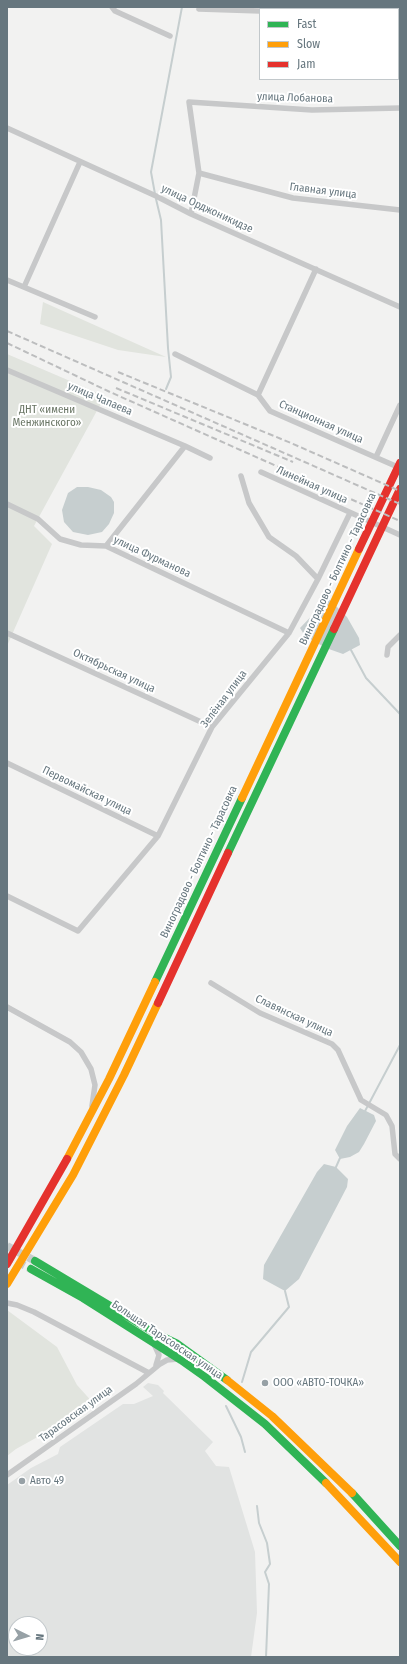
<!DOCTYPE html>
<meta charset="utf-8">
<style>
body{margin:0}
#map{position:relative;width:407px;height:1664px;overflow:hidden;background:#f2f2f1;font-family:"Fira Sans Condensed",sans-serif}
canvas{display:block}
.frame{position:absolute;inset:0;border:8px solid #66767e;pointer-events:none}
.legend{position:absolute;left:259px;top:8px;width:140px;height:72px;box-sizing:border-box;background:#fff;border:1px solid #c2c8cb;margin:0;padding:5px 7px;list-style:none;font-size:12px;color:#66767e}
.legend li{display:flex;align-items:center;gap:8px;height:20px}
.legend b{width:20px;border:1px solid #c2c8cb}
.north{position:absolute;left:8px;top:1616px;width:40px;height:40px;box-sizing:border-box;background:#fff;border:1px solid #c2c8cb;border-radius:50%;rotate:95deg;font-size:11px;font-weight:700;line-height:16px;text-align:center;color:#66767e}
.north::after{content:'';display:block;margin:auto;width:14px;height:18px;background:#97a1a6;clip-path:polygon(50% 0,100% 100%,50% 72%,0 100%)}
</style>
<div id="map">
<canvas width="407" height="1664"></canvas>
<div class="frame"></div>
<ul class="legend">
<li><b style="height:5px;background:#30b455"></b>Fast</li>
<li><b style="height:5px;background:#ff9f0a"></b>Slow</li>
<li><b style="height:5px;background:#e5322d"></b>Jam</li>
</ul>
<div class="north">N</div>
</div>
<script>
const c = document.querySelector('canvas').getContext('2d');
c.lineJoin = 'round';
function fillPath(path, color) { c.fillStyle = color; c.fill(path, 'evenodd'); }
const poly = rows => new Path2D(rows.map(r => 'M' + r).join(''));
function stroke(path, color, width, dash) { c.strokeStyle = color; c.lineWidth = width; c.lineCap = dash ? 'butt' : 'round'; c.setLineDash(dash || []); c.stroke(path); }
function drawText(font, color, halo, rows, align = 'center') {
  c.font = font + ' "Fira Sans Condensed",sans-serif'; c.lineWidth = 4; c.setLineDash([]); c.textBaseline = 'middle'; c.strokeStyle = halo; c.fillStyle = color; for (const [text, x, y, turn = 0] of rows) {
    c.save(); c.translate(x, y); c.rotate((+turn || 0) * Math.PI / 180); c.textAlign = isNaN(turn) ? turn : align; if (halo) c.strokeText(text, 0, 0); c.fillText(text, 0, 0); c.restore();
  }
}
fillPath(poly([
 [148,1383,158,1385,164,1391,163,1393,213,1442,205,1451,216,1466,229,1467,255,1552,257,1613,251,1657,7,1657,7,1485,31,1468,58,1454,60,1447,123,1404,134,1404,153,1396,143,1387],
 [16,1624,40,1624,40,1648,16,1648]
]), '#e1e3e2');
fillPath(poly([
 [43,302,166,357,118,350,40,324],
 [7,354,105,396,34,526,52,544,7,646],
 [7,1310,57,1347,77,1385,95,1405,16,1449,7,1456]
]), '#e1e4de');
fillPath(poly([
 [77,487,88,487,101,490,111,497,114,502,114,513,109,524,102,532,88,535,73,532,64,522,62,510,68,493],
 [330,600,347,617,359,638,360,645,343,654,326,648,305,636,300,628,324,603],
 [360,1108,374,1115,376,1121,364,1144,359,1152,350,1157,340,1159,335,1150,347,1126],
 [324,1164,336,1167,348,1179,347,1187,299,1279,285,1291,263,1279,264,1265,317,1172]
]), '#c6cecf');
stroke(poly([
 [155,194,151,172,182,7],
 [156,199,161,220,168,348,171,377,166,389],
 [351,650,366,678,400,714],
 [364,1113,400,1045],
 [336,1167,340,1158],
 [242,1382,251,1352,289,1307,285,1291],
 [226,1406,241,1437,245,1452],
 [257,1506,259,1523,267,1543,270,1564,265,1572,269,1584,266,1657]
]), '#c6cecf', 2);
stroke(poly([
 [7,1246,35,1261],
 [7,1256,31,1269]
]), '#c8cdce', 8, [8, 4]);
stroke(poly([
 [112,7,115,11,170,36],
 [200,7,199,9,260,11],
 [398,16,400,16],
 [7,128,156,196,191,214,400,307],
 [199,173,293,198,400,210],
 [191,214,199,173,189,102,312,110,400,108],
 [7,280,95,317],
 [24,287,80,162],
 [175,354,258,395,270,411,400,468],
 [7,370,185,446,210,458],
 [258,395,316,269],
 [376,457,400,405],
 [261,472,400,535],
 [241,476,249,503,269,537,296,556,318,579],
 [7,504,38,519,60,539,81,545,106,546,289,633],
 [106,546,185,446],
 [7,633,212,727],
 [387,655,388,647,400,635],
 [7,763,158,836],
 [7,896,78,931,158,836,212,727,289,633,318,579,350,513],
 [211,983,260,1013,332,1044,338,1050,361,1100,386,1115,392,1126,395,1154,400,1159],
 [7,1007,70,1042,81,1052,91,1069,95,1085,92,1106],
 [7,1303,17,1305,34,1312,149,1373],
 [154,1344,159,1355,156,1365],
 [7,1475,136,1384,160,1364,167,1360,178,1359]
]), '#c7c8c9', 5.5);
stroke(poly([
 [228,853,334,629],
 [155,982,242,798],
 [35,1261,157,1334,176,1343,227,1380],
 [31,1269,83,1298,181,1360,205,1377,265,1424,326,1483],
 [352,1493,400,1546]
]), '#30b455', 8);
stroke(poly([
 [242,798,359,549],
 [67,1159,109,1079,155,982],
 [7,1284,73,1175,124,1075,158,1003],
 [227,1380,272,1416,352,1493],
 [326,1483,400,1562]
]), '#ff9f0a', 8);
stroke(poly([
 [359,549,400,463],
 [334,629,400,489],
 [158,1003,228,853],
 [7,1264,67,1159]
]), '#e5322d', 8);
stroke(poly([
 [7,331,400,504],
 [7,343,110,392,400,521],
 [118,372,291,443,400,491],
 [116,388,293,462]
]), '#bcbdbe', 2, [6, 3]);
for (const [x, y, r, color] of [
 [265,1383,4,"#97a1a6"],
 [22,1481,4,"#97a1a6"]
]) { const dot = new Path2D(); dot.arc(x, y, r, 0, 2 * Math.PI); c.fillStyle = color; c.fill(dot); stroke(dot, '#fff', 1.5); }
drawText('11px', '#66767e', '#fff', [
 ["улица Лобанова",295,98,2],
 ["Главная улица",323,191,7],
 ["улица Орджоникидзе",207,209,25],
 ["улица Чапаева",100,399,23],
 ["Станционная улица",321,422,24],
 ["Линейная улица",312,485,24],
 ["улица Фурманова",152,557,25],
 ["Виноградово - Болтино - Тарасовка",338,569,-65],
 ["Октябрьская улица",114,671,25],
 ["Зелёная улица",224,699,-53],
 ["Первомайская улица",87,791,26],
 ["Виноградово - Болтино - Тарасовка",199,862,-65],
 ["Славянская улица",294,1016,25],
 ["Большая Тарасовская улица",167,1340,34],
 ["Тарасовская улица",76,1414,-36]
]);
drawText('11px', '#697564', '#fff', [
 ["ДНТ «имени",47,410],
 ["Менжинского»",47,423]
]);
drawText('11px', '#66767e', '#fff', [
 ["ООО «АВТО-ТОЧКА»",273,1383],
 ["Авто 49",30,1481]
], 'left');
</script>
